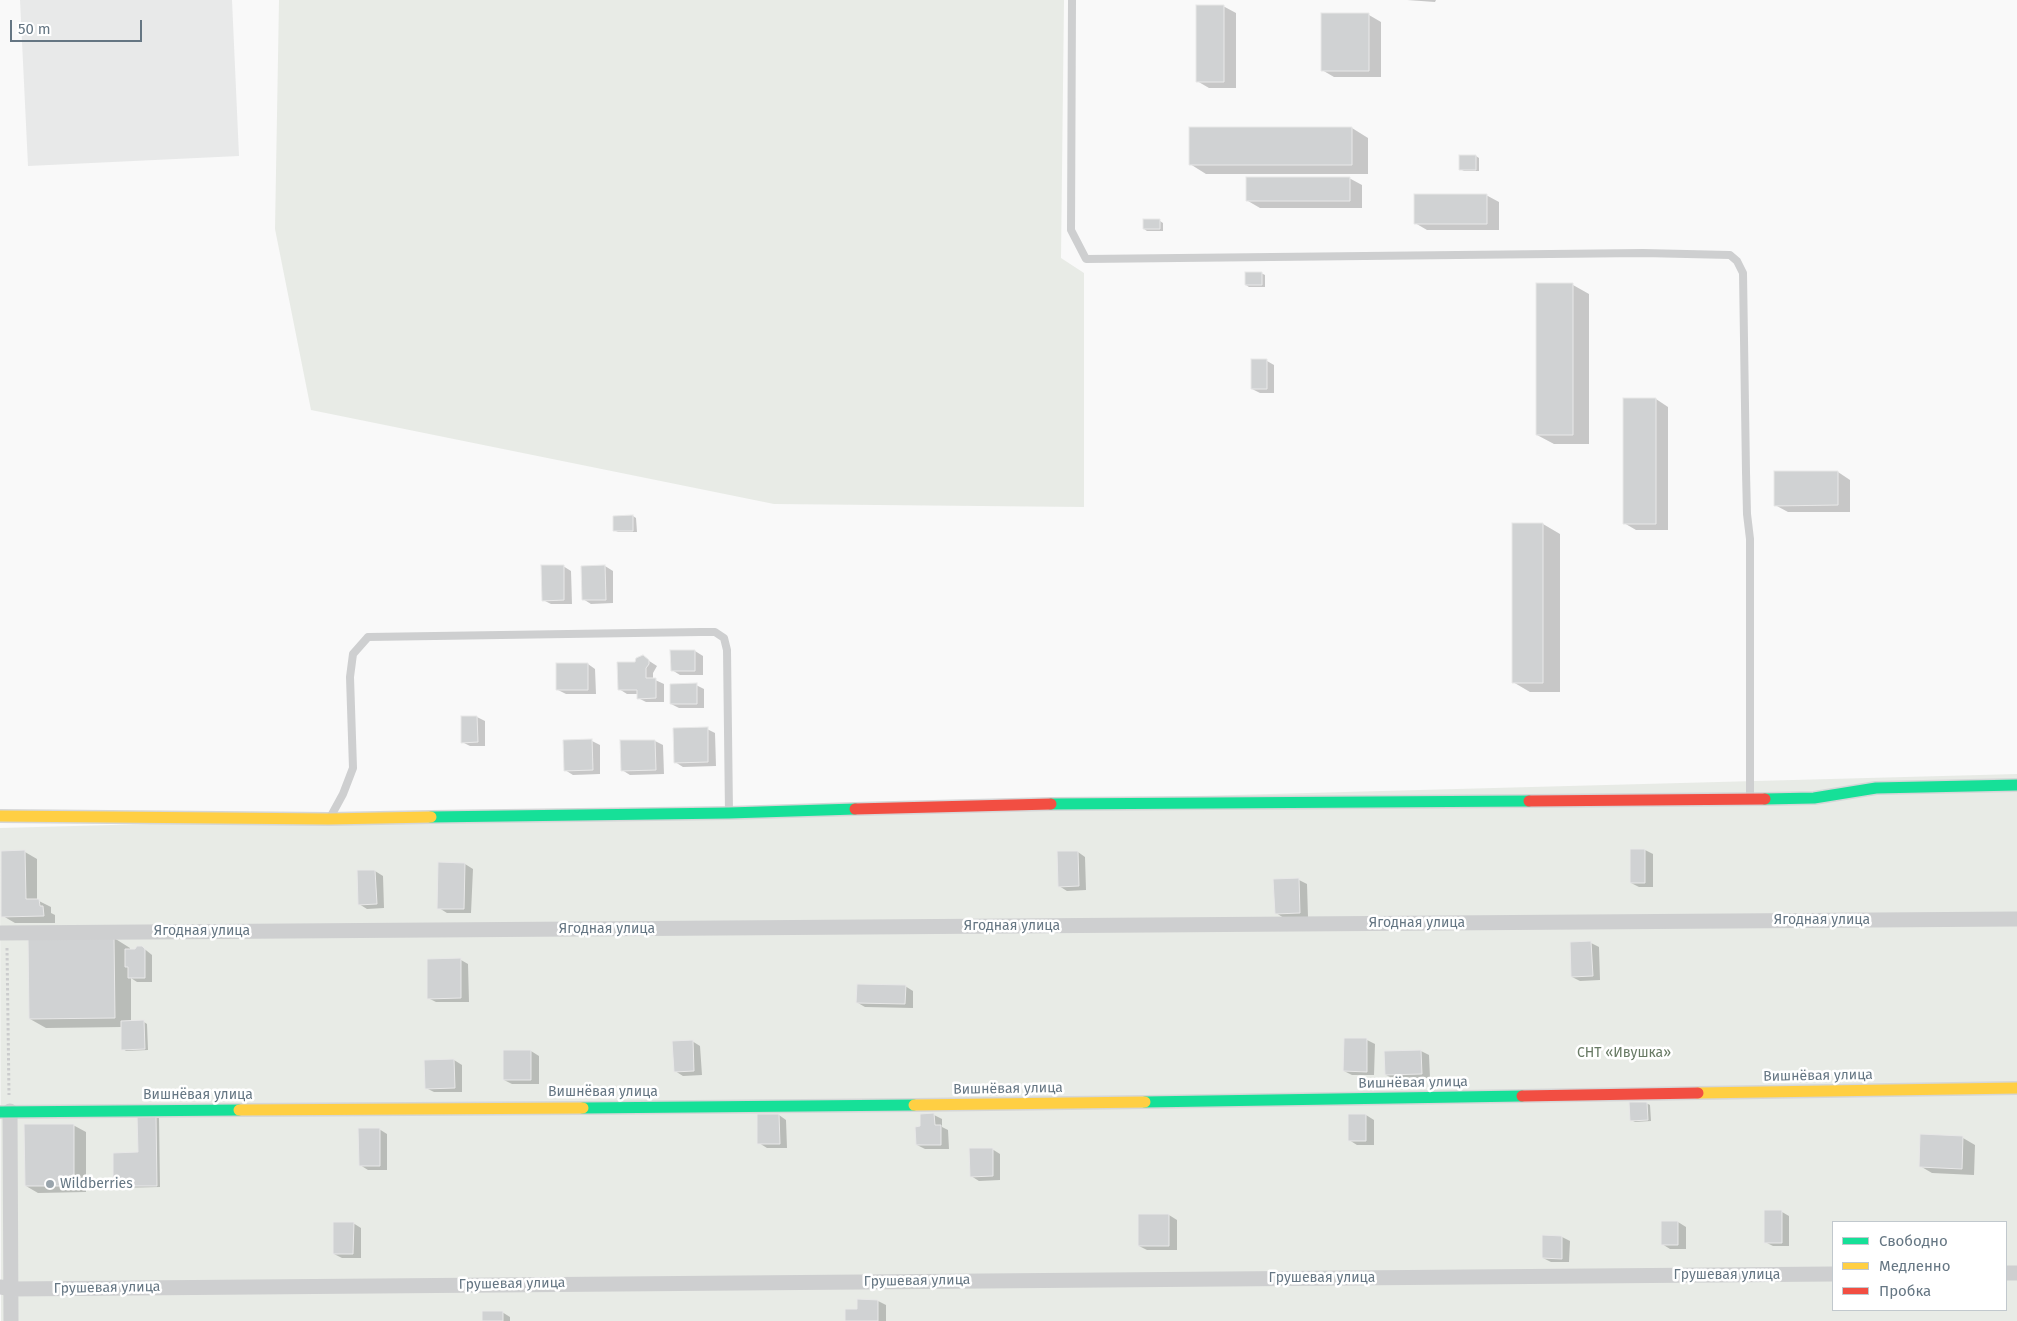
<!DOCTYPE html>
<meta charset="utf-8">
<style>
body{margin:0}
#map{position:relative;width:2017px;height:1321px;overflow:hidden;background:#f9f9f9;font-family:"Fira Sans",sans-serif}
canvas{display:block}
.legend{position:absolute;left:1832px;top:1221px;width:175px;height:90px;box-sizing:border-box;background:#fff;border:1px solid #c1c8cd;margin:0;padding:6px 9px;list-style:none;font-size:15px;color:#657683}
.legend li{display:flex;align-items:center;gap:10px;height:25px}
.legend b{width:25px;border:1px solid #c1c8cd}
.scale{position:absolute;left:10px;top:20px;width:132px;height:22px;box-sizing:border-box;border:2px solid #657683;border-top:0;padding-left:6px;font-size:15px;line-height:18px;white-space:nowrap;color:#657683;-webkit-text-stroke:4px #fff;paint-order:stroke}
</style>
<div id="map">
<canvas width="2017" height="1321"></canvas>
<ul class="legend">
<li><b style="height:6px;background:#16e098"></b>Свободно</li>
<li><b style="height:6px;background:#ffcf43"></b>Медленно</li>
<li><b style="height:6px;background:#f24e42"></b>Пробка</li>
</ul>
<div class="scale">50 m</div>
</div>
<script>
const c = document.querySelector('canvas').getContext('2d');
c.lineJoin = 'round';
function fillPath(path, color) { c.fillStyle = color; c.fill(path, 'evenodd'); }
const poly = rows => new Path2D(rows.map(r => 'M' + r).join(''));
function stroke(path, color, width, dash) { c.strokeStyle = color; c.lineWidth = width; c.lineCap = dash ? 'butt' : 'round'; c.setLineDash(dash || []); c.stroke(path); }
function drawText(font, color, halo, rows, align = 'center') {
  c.font = font + ' "Fira Sans",sans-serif'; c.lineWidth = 5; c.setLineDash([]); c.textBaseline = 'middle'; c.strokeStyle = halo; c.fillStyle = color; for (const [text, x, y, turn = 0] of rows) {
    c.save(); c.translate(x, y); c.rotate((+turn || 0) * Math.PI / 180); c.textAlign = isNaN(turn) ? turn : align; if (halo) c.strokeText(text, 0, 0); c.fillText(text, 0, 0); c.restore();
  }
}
fillPath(poly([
 [20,0,232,0,239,156,28,166]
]), '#e8e9e9');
fillPath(poly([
 [279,0,1064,0,1061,258,1084,273,1084,507,774,504,311,410,275,229],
 [2017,774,2017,1321,1,1321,0,828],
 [1833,1222,2006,1222,2006,1310,1833,1310]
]), '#e8ebe6');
fillPath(poly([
 [1407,0,1436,0,1435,2],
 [1223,6,1236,13,1236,88,1209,88,1197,81],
 [1369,15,1381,22,1381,77,1334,77,1322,70],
 [1190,128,1352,128,1368,138,1368,174,1206,174,1190,164],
 [1476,156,1479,158,1479,171,1464,171,1460,169],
 [1349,178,1362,185,1362,208,1260,208,1248,201],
 [1486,195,1499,202,1499,230,1427,230,1415,223],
 [1160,221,1163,223,1163,231,1147,231,1144,229],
 [1261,273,1265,275,1265,287,1249,287,1246,285],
 [1573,285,1589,294,1589,444,1554,444,1537,435],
 [1267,361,1274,365,1274,393,1260,393,1252,389],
 [1656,399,1668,407,1668,530,1636,530,1624,523],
 [1838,472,1850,480,1850,512,1788,512,1775,505],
 [633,516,636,518,637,532,618,532,614,530],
 [1513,524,1543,524,1560,534,1560,692,1530,692,1513,682],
 [563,566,571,571,572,604,551,604,543,600],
 [605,566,613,571,613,603,591,604,583,599],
 [695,651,703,656,703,675,680,675,672,670],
 [643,657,657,666,653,673,653,679,664,684,664,702,646,702,638,698,638,694,627,694,619,689,636,663],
 [588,664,595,669,596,694,566,694,558,690],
 [696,685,704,689,704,708,679,708,671,704],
 [477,717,485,721,485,746,470,746,462,742],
 [707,729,715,733,716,766,683,767,675,762],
 [592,741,600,745,600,774,573,775,565,770],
 [622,741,655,741,663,745,664,774,630,775,622,770],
 [1631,850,1645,850,1653,854,1653,887,1639,887,1631,883],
 [25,852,37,859,37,900,51,907,51,913,55,915,55,923,15,923,3,916],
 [1078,852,1085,857,1086,890,1067,891,1059,886],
 [465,864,473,869,471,913,447,913,439,908],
 [375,871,383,876,384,908,367,909,359,904],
 [1299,880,1307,884,1308,917,1284,918,1276,913],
 [114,938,130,948,130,951,136,951,142,947,152,955,152,982,137,982,131,978,131,1022,144,1022,147,1024,148,1050,126,1051,123,1049,122,1027,46,1028,30,1019],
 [1591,943,1599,947,1600,980,1580,981,1572,977],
 [461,960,468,964,469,1002,436,1002,428,998],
 [905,986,913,991,913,1008,865,1007,858,1003],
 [1345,1039,1367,1040,1375,1044,1374,1075,1352,1075,1344,1071],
 [692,1041,700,1046,702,1075,683,1076,675,1071],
 [504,1051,531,1051,539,1056,539,1084,512,1084,504,1080],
 [1421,1051,1429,1055,1430,1078,1394,1079,1386,1075],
 [454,1060,462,1065,462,1092,434,1092,426,1088],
 [1646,1103,1650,1105,1651,1121,1635,1122,1631,1120],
 [779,1115,786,1120,787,1148,767,1148,759,1143],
 [934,1115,942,1119,942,1127,948,1130,949,1149,925,1149,917,1145,921,1127],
 [1366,1115,1374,1120,1374,1145,1357,1145,1349,1140],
 [139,1117,159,1118,160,1187,118,1188,114,1186,139,1154],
 [73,1125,86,1132,86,1192,38,1193,26,1186],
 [379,1129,387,1134,387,1170,368,1170,360,1165],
 [1963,1138,1975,1145,1974,1175,1932,1173,1920,1166],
 [992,1149,1000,1154,1000,1180,979,1181,971,1176],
 [1782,1212,1789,1216,1789,1246,1773,1246,1765,1242],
 [1169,1215,1177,1220,1177,1250,1147,1250,1139,1246],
 [1662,1222,1678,1222,1686,1227,1686,1249,1670,1249,1662,1244],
 [353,1223,361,1228,361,1258,342,1258,334,1254],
 [1562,1237,1570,1241,1569,1262,1551,1262,1543,1258],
 [878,1301,886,1305,886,1321,846,1321,858,1310],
 [502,1312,510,1317,510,1321,483,1321]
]), '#0003');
const building = poly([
 [1196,5,1224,5,1224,82,1196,82,1196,5],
 [1321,13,1369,13,1369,71,1321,71,1321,13],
 [1189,127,1352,127,1352,165,1189,165,1189,127],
 [1459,155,1476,155,1476,170,1459,170,1459,155],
 [1246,177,1350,177,1350,201,1246,201,1246,177],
 [1414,194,1487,194,1487,224,1414,224,1414,194],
 [1143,219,1160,219,1160,229,1143,229,1143,219],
 [1245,272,1262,272,1262,285,1245,285,1245,272],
 [1536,283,1573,283,1573,435,1536,435,1536,283],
 [1251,359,1267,359,1267,389,1251,389,1251,359],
 [1623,398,1656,398,1656,524,1623,524,1623,398],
 [1774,471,1838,471,1838,505,1774,506,1774,471],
 [633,515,633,531,613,531,613,516,633,515],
 [1512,523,1543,523,1543,683,1512,683,1512,523],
 [541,565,564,565,564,600,542,601,541,565],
 [605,565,606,600,582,600,581,566,605,565],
 [670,650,695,650,695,671,671,671,670,650],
 [643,655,649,660,649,664,646,668,646,678,656,678,656,698,637,699,637,690,618,690,617,662,635,662,636,658,643,655],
 [556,663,588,663,588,690,556,690,556,663],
 [697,683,697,704,670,704,670,684,697,683],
 [461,716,477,716,478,742,461,743,461,716],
 [708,727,708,762,674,763,673,728,708,727],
 [592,739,593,770,564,771,563,740,592,739],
 [620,740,655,740,656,770,621,771,620,740],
 [1630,849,1645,849,1645,883,1630,883,1630,849],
 [25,850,26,899,39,899,40,906,43,906,44,916,1,917,1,851,25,850],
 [1057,851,1078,851,1079,886,1058,887,1057,851],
 [438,862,465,863,464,909,437,909,438,862],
 [357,870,375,870,377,904,358,905,357,870],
 [1299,878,1300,913,1275,914,1273,879,1299,878],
 [114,937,115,1018,29,1019,28,938,114,937],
 [1591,941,1593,976,1571,977,1570,942,1591,941],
 [137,946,142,946,145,949,145,978,128,978,128,967,125,967,125,949,135,949,137,946],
 [461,958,461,998,427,999,427,959,461,958],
 [857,984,906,985,905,1004,856,1003,857,984],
 [144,1020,145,1049,121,1050,121,1021,144,1020],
 [1344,1038,1367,1038,1367,1072,1343,1071,1344,1038],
 [693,1040,694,1071,674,1072,672,1041,693,1040],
 [503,1050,531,1050,531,1080,503,1080,503,1050],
 [1421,1050,1422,1074,1385,1075,1384,1051,1421,1050],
 [454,1059,455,1088,425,1089,424,1060,454,1059],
 [1629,1102,1647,1102,1648,1120,1630,1121,1629,1102],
 [934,1113,935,1125,941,1125,941,1145,916,1145,915,1127,920,1126,920,1114,934,1113],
 [757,1114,779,1114,780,1144,757,1144,757,1114],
 [1348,1114,1366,1114,1366,1141,1348,1141,1348,1114],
 [137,1115,156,1115,157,1186,113,1186,113,1153,138,1152,137,1115],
 [24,1124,74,1124,74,1186,25,1186,24,1124],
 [358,1128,380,1128,380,1166,359,1166,358,1128],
 [1920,1134,1963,1136,1962,1169,1919,1167,1920,1134],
 [969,1148,993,1148,993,1176,970,1177,969,1148],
 [1764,1210,1782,1210,1782,1243,1764,1243,1764,1210],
 [1138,1214,1169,1214,1169,1246,1138,1246,1138,1214],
 [1661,1221,1678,1221,1678,1245,1661,1245,1661,1221],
 [333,1222,354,1222,353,1254,333,1254,333,1222],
 [1542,1235,1562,1236,1562,1259,1542,1258,1542,1235],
 [857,1299,878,1300,878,1321,845,1321,845,1309,857,1309,857,1299],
 [482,1311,503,1311,503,1321,482,1321,482,1311]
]);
fillPath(building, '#d0d2d3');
stroke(building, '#e8e8e8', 1);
const fast = poly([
 [1765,799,1814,798,1876,788,2017,785],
 [1051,804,1529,801],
 [431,817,729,813,855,809],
 [1145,1102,1522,1096],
 [583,1108,914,1105],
 [0,1112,239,1110]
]);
const slow = poly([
 [0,816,329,819,431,817],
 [1698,1093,2017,1088],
 [914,1105,1145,1102],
 [239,1110,583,1108]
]);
const jam = poly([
 [1529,801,1765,799],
 [855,809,1051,804],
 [1522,1096,1698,1093]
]);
stroke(fast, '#d5d6d7', 14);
stroke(slow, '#d5d6d7', 14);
stroke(jam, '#d5d6d7', 14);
stroke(poly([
 [7,948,9,1095]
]), '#cbcccd', 3, [2.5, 2.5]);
stroke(poly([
 [1072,0,1071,230,1086,259,1643,253,1730,255,1737,261,1743,273,1746,472,1747,514,1750,539,1750,798],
 [331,816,343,794,353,768,350,677,353,654,368,637,701,632,715,632,724,638,727,650,729,813]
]), '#cecfd0', 8);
stroke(poly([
 [0,933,2017,919],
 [10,1111,11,1321],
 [2006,1273,2017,1273],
 [0,1287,11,1289,1833,1274]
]), '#cecfd0', 15);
stroke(fast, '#16e098', 11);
stroke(slow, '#ffcf43', 11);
stroke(jam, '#f24e42', 11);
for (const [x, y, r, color] of [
 [50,1184,5,"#99a4ac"]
]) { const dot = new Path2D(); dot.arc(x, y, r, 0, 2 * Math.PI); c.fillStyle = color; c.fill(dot); stroke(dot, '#fff', 2); }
drawText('14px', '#657683', '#fff', [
 ["Ягодная улица",1822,920],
 ["Ягодная улица",1417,923],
 ["Ягодная улица",1012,926],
 ["Ягодная улица",607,929],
 ["Ягодная улица",202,931],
 ["Вишнёвая улица",1818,1076,-1],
 ["Вишнёвая улица",1413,1083,-1],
 ["Вишнёвая улица",1008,1089,-1],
 ["Вишнёвая улица",603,1092],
 ["Вишнёвая улица",198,1095],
 ["Грушевая улица",1727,1275],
 ["Грушевая улица",1322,1278],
 ["Грушевая улица",917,1281,-1],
 ["Грушевая улица",512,1284,-1],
 ["Грушевая улица",107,1288,-1]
]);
drawText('14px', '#687a64', '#fff', [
 ["СНТ «Ивушка»",1624,1053]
]);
drawText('14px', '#657683', '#fff', [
 ["Wildberries",60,1184]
], 'left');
</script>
